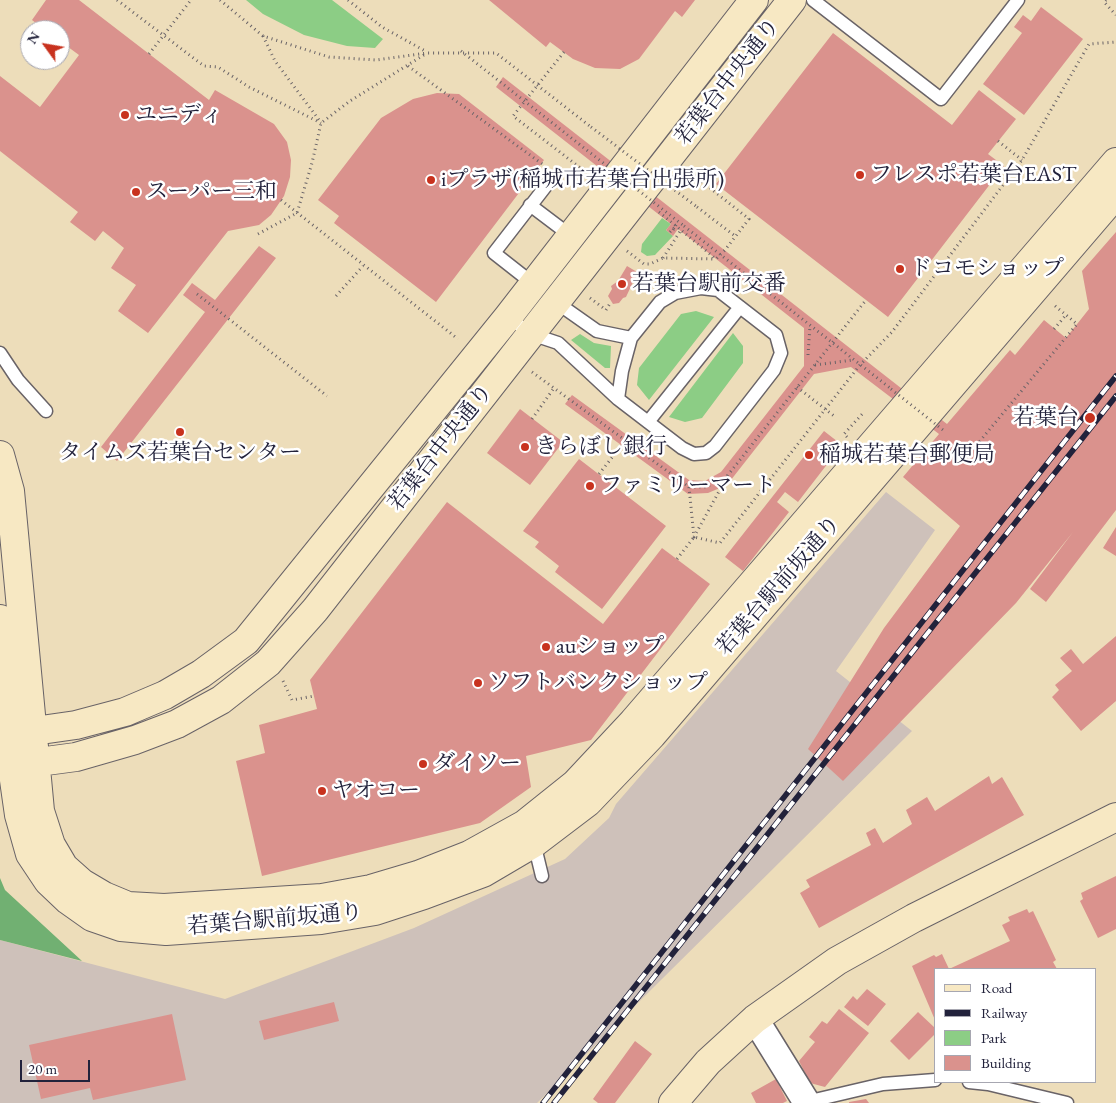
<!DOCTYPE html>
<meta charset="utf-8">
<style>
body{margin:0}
#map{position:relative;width:1116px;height:1103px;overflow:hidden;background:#edddba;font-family:"EB Garamond",serif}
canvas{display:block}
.legend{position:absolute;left:934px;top:968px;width:162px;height:115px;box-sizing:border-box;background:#fff;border:1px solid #a7a7b1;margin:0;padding:6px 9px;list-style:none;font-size:15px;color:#22223b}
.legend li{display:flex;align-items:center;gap:10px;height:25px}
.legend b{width:25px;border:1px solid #a7a7b1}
.north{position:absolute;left:20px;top:20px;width:50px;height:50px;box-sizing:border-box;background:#fff;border:1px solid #a7a7b1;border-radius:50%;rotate:302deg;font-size:14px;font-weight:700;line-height:20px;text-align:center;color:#22223b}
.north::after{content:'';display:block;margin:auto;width:18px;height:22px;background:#c8321e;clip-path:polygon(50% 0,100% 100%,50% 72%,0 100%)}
.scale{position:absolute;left:20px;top:1060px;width:70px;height:22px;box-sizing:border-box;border:2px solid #22223b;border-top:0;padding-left:6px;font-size:15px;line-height:18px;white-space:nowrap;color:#22223b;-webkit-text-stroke:4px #fff;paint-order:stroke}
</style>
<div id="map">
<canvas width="1116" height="1103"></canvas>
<ul class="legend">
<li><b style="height:6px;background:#f7e8c3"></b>Road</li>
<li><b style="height:6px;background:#22223b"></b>Railway</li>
<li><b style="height:14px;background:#8ccd85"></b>Park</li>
<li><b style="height:14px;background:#da928d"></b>Building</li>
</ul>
<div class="north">N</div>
<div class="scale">20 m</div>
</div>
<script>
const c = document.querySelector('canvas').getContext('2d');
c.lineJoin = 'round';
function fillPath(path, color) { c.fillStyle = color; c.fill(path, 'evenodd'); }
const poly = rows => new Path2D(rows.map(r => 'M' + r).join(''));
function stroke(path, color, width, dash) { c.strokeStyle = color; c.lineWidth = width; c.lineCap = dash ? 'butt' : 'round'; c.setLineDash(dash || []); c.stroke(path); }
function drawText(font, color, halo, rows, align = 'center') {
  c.font = font + ' "EB Garamond","Noto Serif JP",serif'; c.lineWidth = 5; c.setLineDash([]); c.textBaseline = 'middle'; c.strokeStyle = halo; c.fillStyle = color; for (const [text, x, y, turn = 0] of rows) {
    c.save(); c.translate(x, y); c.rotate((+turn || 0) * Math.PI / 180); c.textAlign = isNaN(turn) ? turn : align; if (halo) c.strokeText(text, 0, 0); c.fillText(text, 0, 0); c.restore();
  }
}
fillPath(poly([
 [886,492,935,530,836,671,912,731,537,1103,0,1103,0,940,225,999,414,928,565,859,609,818,616,804]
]), '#cec1ba');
fillPath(poly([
 [246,0,332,0,383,39,375,48,347,46,304,35,263,14],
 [662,218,671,224,666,230,673,236,655,255,647,256,641,252,642,244],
 [696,311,714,317,649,400,637,385,639,368,681,314],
 [733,333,743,346,743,363,702,418,685,422,669,417],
 [580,334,594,343,611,346,610,368,605,368,571,340]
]), '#8ccd85');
fillPath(poly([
 [0,878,5,890,82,961,0,940]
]), '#71b072');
fillPath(poly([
 [46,0,79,0,209,100,215,90,274,124,287,142,291,160,290,177,284,196,271,215,259,225,228,231,148,333,118,311,136,285,111,268,124,248,103,231,95,241,70,222,78,212,0,151,0,76,40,107,79,55,60,41,60,30,45,30,32,20],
 [489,0,695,0,682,17,675,11,639,59,620,69,595,68,573,59,550,42,546,47],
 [1041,7,1083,39,1024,115,983,84,1022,33,1014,27,1023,15,1031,21],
 [833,33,952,125,979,90,1016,119,988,154,1004,166,888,317,716,184],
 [503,77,947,424,1010,350,1015,355,1044,320,1066,338,1089,309,1082,271,1116,232,1116,510,1046,602,1030,589,1073,532,1016,603,843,781,808,749,884,628,960,526,903,477,939,434,851,367,814,374,727,485,708,493,688,494,565,404,572,395,689,480,705,481,721,472,804,366,804,328,678,229,673,236,666,230,671,224,496,87],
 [437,93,459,94,544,160,436,302,334,223,339,216,318,200,381,118,413,99],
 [259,246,276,258,117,461,101,447,205,312,183,295,192,283,215,300],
 [627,266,637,272,639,276,636,282,633,282,626,297,623,298,619,303,613,304,608,296,612,289,611,286,618,281],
 [520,409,563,442,530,485,487,453],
 [824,431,842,445,798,502,785,492,777,502,789,512,743,571,725,557],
 [579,459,666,526,602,609,555,572,559,566,535,547,539,542,523,531],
 [447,502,603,624,662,548,710,584,591,740,526,756,531,787,480,823,262,876,236,761,265,753,259,725,317,709,310,680],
 [1116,527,1116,556,1103,548],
 [1116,636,1116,701,1081,731,1052,697,1059,690,1055,685,1072,671,1060,658,1071,649,1083,664],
 [989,776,992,784,1002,777,1024,815,819,928,800,893,810,887,806,880,871,845,866,833,875,828,883,843,912,824,906,810,927,797,935,811],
 [1116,876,1116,929,1098,938,1080,901,1083,899,1081,893],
 [1027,909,1029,913,1033,911,1056,960,1053,962,1057,969,935,969,935,1020,912,966,934,955,936,957,942,954,949,969,1010,941,1002,925,1010,921,1008,917],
 [867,989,886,1004,868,1026,844,1007,853,996,857,1000],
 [334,1002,339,1021,264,1040,259,1021],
 [839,1009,869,1033,825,1087,810,1083,799,1061,815,1042,809,1037,822,1021,827,1024],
 [918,1012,935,1028,935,1034,909,1060,890,1041],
 [172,1014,186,1080,93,1100,90,1088,41,1099,29,1045],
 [635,1041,652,1054,615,1103,598,1103,593,1099],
 [776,1079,787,1101,783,1103,756,1103,751,1093],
 [866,1099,869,1103,849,1103,849,1102]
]), '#da928d');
const lane = poly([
 [813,0,941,99,1018,0],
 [530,205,571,236],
 [536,286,494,253,549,182],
 [508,317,531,334,558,343,618,399,682,448,694,454,706,453,715,446,774,370,781,353,776,335,718,290,701,288,675,293,660,302,631,338,597,331,553,300],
 [0,353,18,380,46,411],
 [618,399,622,371,631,338],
 [648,422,740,307],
 [534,843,542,876],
 [969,1082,988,1084,1067,1103],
 [806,1102,883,1084,935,1080]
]);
const street = poly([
 [755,1019,807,1103]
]);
const secondary = poly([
 [0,455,10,491,40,811,51,845,64,867,82,883,104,896,128,906,164,908,322,898,371,889,418,875,469,855,525,824,575,784,633,722,1116,162],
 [0,619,12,766,19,815,30,854,48,881,68,900,92,917,121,927,166,931,321,920,375,911,424,895,483,873,534,843,588,802,652,735,1116,194],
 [13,734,76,725,125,712,165,695,201,674,246,641,508,317,754,0],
 [16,765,76,757,135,740,177,724,221,700,268,663,315,610,792,0],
 [673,1103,708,1062,755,1019,837,961,914,918,1116,817]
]);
stroke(lane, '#696367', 15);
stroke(street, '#696367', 29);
stroke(secondary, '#696367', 30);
stroke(poly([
 [117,0,204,66,218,67,249,87,321,123],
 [220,0,263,36,329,57,376,60,427,53,496,53,591,127],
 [348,0,382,27,427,52],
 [1106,0,1104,2,1116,15],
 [263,36,275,61,319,120],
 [461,51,579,144],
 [564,52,513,116,587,173],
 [149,54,191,0],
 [408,66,545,166],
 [998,141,1022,160],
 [281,200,458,339],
 [697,207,735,236],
 [659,212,716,259,725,250,749,219,691,173],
 [684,226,890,388],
 [670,232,676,226],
 [258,234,297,213,312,163,321,123,350,101,427,53],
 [627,251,644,264,650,264,663,258,715,259],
 [663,258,681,230],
 [197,294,327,396],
 [336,296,363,266],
 [590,298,606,310,611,302],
 [1054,329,1066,315],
 [808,355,810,326],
 [815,365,853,360],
 [532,372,689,487,706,487,727,476],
 [797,387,834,416],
 [532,419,554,388],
 [847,437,844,434,864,412],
 [970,453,1077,324,1054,305],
 [599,474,625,441],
 [689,487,694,537,728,475,866,300],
 [677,559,694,537,720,543,860,365,892,332,1022,160,1089,44,1116,42],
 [283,681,292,700,314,696]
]), '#696367', 3, [1, 4]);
stroke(lane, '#fff', 12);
stroke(street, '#fff', 26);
stroke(secondary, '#f7e8c3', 28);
const rail = poly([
 [543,1103,1116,376],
 [554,1103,1116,396]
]);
stroke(rail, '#22223b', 5.5);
stroke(rail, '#fff', 4, [11]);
stroke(poly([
 [591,127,697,207],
 [579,144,684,226],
 [673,230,678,222],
 [891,389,943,430]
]), '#696367', 3, [1, 4]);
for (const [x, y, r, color] of [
 [125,115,5,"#c8321e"],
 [860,175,5,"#c8321e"],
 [431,180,5,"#c8321e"],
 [136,192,5,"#c8321e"],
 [900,269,5,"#c8321e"],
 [622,284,5,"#c8321e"],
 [1090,418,6,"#c8321e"],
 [180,432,5,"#c8321e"],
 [525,447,5,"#c8321e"],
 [809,455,5,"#c8321e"],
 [590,486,5,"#c8321e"],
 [546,647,5,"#c8321e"],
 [478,683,5,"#c8321e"],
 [423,764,5,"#c8321e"],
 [322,791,5,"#c8321e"]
]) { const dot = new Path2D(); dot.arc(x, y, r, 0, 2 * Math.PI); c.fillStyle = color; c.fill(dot); stroke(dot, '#fff', 2); }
drawText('22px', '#22223b', '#fff', [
 ["若葉台中央通り",728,82,-52],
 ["若葉台中央通り",441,448,-52],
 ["若葉台駅前坂通り",779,586,-49],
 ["若葉台駅前坂通り",275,920,-5]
]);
drawText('22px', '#22223b', '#fff', [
 ["ユニディ",135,115],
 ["フレスポ若葉台EAST",870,175],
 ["iプラザ(稲城市若葉台出張所)",441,180],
 ["スーパー三和",146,192],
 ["ドコモショップ",910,269],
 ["若葉台駅前交番",632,284],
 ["若葉台",1079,418,"right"],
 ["きらぼし銀行",535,447],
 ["タイムズ若葉台センター",180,453,"center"],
 ["稲城若葉台郵便局",819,455],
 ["ファミリーマート",600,486],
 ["auショップ",556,647],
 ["ソフトバンクショップ",488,683],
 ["ダイソー",433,764],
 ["ヤオコー",332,791]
], 'left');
</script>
